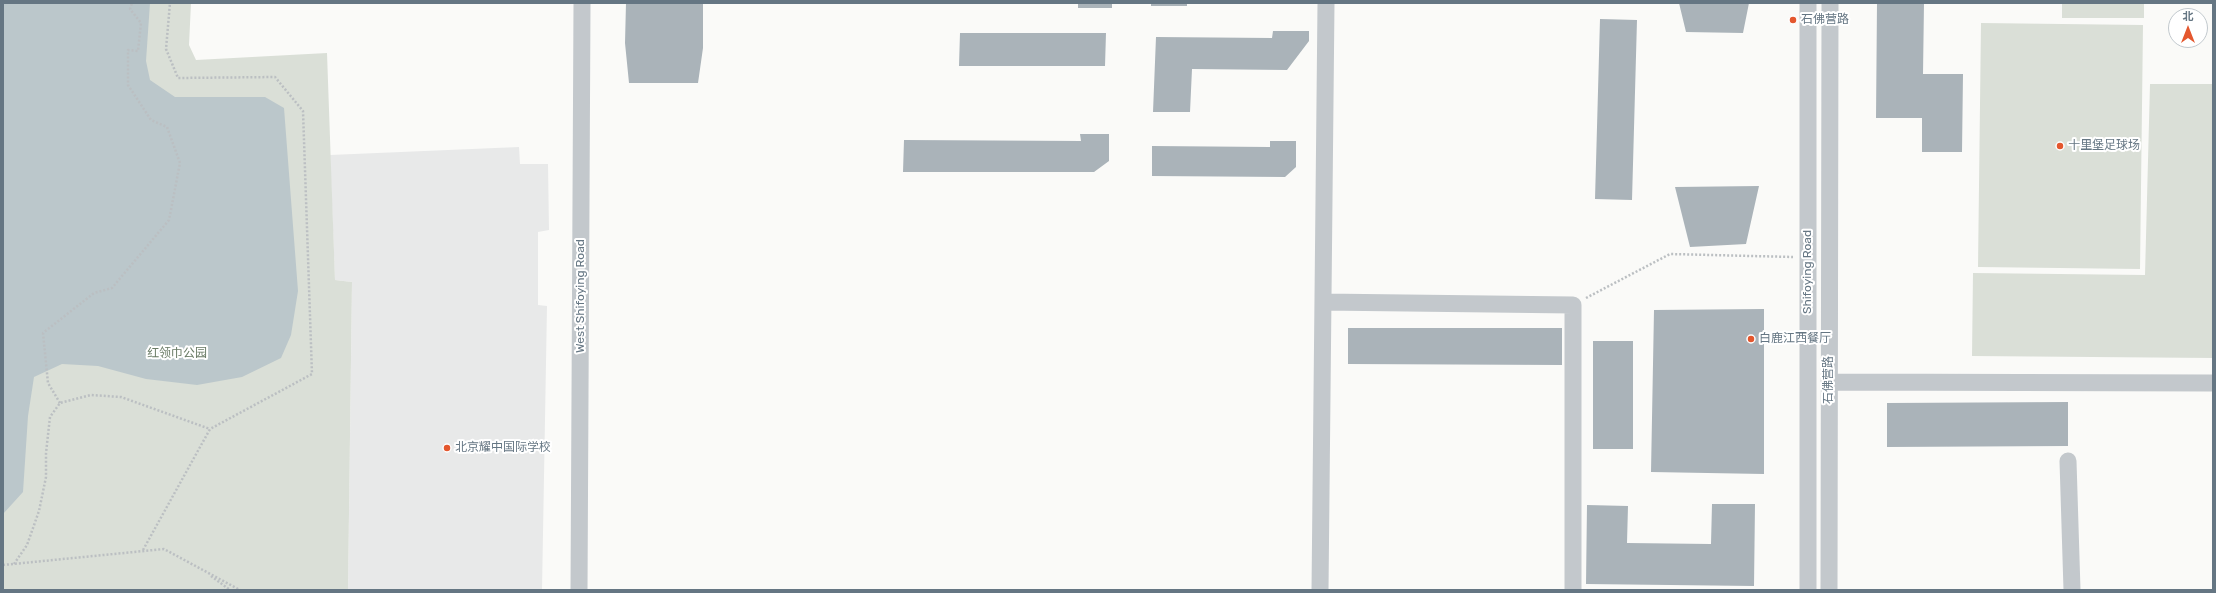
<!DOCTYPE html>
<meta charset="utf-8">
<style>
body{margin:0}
#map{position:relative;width:2216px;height:593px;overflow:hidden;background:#fafaf8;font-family:Rubik,"Noto Sans SC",sans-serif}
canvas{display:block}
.frame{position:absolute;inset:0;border:4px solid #657683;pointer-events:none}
.north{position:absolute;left:2168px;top:8px;width:40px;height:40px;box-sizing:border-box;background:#fff;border:1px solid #c1c8cd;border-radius:50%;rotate:0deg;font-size:11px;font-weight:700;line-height:16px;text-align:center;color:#657683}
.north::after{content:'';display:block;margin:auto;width:14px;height:18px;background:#e4572e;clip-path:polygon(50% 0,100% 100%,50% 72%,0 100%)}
</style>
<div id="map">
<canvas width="2216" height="593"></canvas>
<div class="frame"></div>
<div class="north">北</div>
</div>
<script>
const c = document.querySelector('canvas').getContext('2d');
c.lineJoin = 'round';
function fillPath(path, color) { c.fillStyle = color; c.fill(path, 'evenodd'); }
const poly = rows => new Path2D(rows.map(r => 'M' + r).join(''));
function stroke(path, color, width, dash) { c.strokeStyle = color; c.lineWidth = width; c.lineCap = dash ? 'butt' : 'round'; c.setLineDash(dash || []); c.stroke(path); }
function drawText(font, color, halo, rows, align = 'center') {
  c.font = font + ' Rubik,"Noto Sans SC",sans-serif'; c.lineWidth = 4; c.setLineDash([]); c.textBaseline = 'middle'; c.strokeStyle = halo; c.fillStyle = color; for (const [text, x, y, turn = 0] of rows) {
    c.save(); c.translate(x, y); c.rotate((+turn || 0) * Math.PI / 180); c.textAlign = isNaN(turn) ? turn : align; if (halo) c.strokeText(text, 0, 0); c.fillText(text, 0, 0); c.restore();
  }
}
fillPath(poly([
 [519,147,520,164,548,164,549,230,538,232,538,305,547,306,542,590,348,590,352,282,335,280,330,155]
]), '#e8e9e9');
fillPath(poly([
 [3,3,191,3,189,45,196,60,327,53,335,280,352,282,348,590,3,590],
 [2062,3,2144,3,2144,18,2062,18],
 [1981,23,2143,25,2140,269,1978,267],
 [2150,84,2213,84,2213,358,1972,356,1973,273,2145,275]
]), '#dadfd7');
fillPath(poly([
 [3,3,150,3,146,61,150,80,175,97,265,97,284,108,298,291,291,335,281,358,242,377,197,385,146,379,98,366,62,364,34,377,28,416,23,492,3,514]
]), '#bbc7cb');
fillPath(poly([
 [626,3,703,3,703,48,698,83,629,83,625,43],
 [1078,3,1112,3,1112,8,1078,8],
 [1151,3,1187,3,1187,6,1151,6],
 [1679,3,1749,3,1743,33,1686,32],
 [1877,3,1924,3,1923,74,1963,74,1962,152,1922,152,1922,118,1876,118],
 [1600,19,1637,20,1632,200,1595,199],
 [1273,31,1309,31,1309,41,1287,70,1192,69,1190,112,1153,112,1156,37,1272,38],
 [960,33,1106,33,1105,66,959,66],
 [1080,134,1109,134,1109,161,1094,172,903,172,904,140,1081,141],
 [1270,141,1296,141,1296,167,1285,177,1152,176,1152,146,1270,147],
 [1759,186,1746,244,1690,247,1675,187],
 [1764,309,1764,474,1651,472,1654,310],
 [1348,328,1562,328,1562,365,1348,364],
 [1593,341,1633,341,1633,449,1593,449],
 [2068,402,2068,446,1887,447,1887,403],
 [1712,504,1755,504,1754,586,1586,584,1587,505,1628,506,1627,543,1711,544]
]), '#aab3b9');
stroke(poly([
 [1586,298,1670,254,1793,257],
 [60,403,48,383,43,333,94,293,112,288,169,220,180,163,167,127,151,120,128,85,128,50,138,51,141,23,130,9,132,3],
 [143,550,210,429,312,374,303,111,275,77,178,78,166,49,170,3],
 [14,564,27,545,39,511,46,477,46,453,50,417,60,403,91,395,121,397,210,429],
 [3,565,164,549,240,590],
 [211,576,230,590]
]), '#bbbfc2', 2.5, [2, 2]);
stroke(poly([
 [1808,3,1808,590],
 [1323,302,1573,305,1573,590],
 [1829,382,2213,383],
 [2068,461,2072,590],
 [579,590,582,3],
 [1320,590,1326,3],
 [1829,590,1830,3]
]), '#c3c8cc', 17);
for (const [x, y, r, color] of [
 [1793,20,4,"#e4572e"],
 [2060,146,4,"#e4572e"],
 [1751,339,4,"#e4572e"],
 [447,448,4,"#e4572e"]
]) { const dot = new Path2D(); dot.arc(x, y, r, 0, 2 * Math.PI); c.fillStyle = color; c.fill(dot); stroke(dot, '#fff', 1.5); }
drawText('12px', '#657683', '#fff', [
 ["石佛营路",1801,20],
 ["十里堡足球场",2068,146],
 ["白鹿江西餐厅",1759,339],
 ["北京耀中国际学校",455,448]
], 'left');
drawText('12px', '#657683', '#fff', [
 ["Shifoying Road",1808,272,-90],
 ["West Shifoying Road",581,296,-90],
 ["石佛营路",1829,380,-90]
]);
drawText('12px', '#687a64', '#fff', [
 ["红领巾公园",177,354]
]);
</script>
